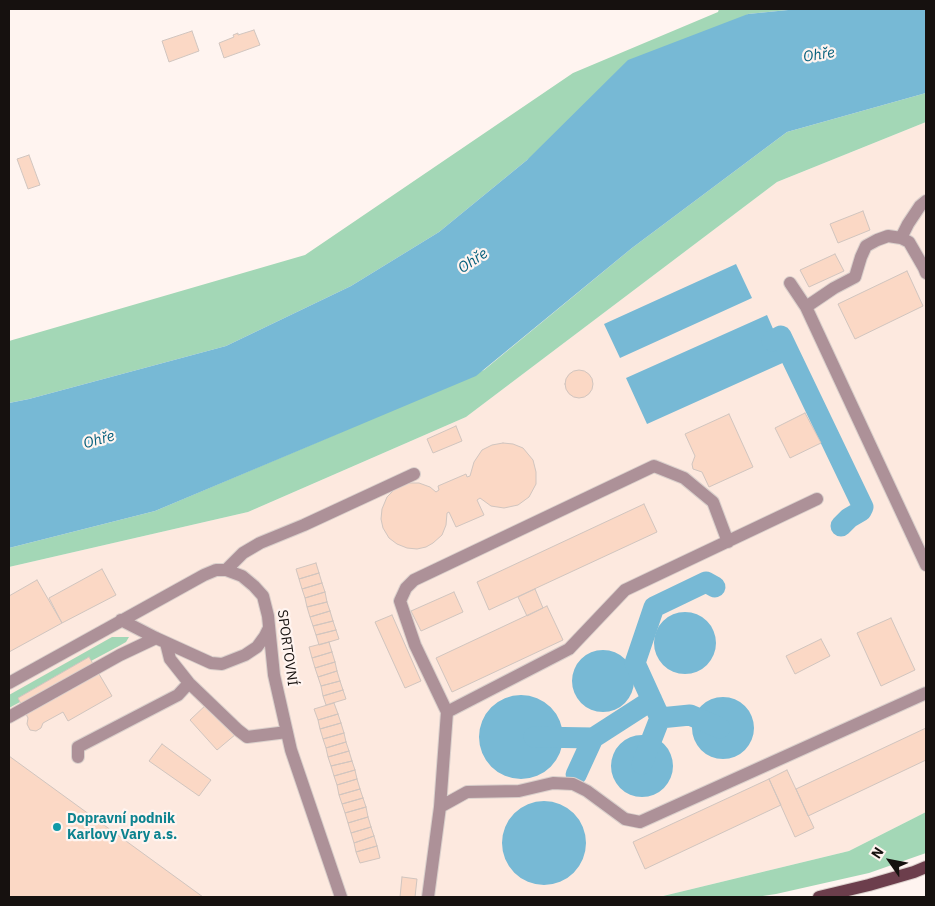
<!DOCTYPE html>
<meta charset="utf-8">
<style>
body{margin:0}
#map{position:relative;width:935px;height:906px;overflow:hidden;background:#fff4f0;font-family:"IBM Plex Sans",sans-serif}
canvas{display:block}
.frame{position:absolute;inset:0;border:10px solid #16110f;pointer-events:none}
.north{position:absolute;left:865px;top:836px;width:50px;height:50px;-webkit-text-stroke:4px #fff4f0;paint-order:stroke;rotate:303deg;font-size:14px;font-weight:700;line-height:20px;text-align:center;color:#16110f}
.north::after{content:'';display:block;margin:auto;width:18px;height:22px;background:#16110f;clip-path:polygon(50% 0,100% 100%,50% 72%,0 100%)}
</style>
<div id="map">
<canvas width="935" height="906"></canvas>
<div class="frame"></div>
<div class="north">N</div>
</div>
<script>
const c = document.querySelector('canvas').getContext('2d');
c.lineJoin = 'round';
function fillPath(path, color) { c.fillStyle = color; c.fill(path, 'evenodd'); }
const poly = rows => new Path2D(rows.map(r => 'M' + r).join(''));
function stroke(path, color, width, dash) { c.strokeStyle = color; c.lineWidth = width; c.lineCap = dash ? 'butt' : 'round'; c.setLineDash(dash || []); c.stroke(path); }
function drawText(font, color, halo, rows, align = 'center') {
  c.font = font + ' "IBM Plex Sans",sans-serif'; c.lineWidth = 4.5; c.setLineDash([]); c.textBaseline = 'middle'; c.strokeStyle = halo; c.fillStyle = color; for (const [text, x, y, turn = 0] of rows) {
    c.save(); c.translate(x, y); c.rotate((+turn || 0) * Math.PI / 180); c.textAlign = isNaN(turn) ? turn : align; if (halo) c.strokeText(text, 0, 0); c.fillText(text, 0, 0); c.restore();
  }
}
fillPath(poly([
 [926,122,926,812,849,851,659,897,9,897,9,567,248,512,466,417,777,182]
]), '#fde9df');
fillPath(poly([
 [719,9,798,9,748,14,527,160,439,232,351,286,226,346,29,399,9,403,9,341,305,255,573,73,718,12],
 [926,93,926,122,777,182,466,417,248,512,9,567,9,548,155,511,339,433,484,370,632,248,787,132],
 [112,637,129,637,126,642,119,646,91,661,89,657,18,698,20,702,9,708,9,695],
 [926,812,926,853,869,873,776,894,756,897,659,897,849,851]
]), '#a3d7b6');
fillPath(poly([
 [798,9,926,9,926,93,787,132,632,248,476,376,155,511,9,548,9,403,29,399,226,346,351,286,439,232,527,160,628,60,748,14],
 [736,264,752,298,620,358,604,324],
 [767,315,787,361,647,424,626,378],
 '654 643a31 31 0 1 1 62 0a31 31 0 1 1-62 0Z',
 '572 681a31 31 0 1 1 62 0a31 31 0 1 1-62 0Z',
 '479 737a42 42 0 1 1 84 0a42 42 0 1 1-84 0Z',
 '692 728a31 31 0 1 1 62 0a31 31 0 1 1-62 0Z',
 '611 766a31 31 0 1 1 62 0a31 31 0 1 1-62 0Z',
 '502 843a42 42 0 1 1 84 0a42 42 0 1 1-84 0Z'
]), '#77b9d5');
stroke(poly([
 [772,341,781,336,863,507,861,511,849,518,841,526],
 [715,587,706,582,654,607,635,663,660,718,690,715,720,728],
 [534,737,593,738,652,700],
 [642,764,660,718],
 [576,775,593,738]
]), '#77b9d5', 21);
const building = poly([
 [254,30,260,45,224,58,219,43,234,37,233,35,238,33,238,35,254,30],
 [192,31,199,51,169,62,162,41,192,31],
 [29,155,40,185,28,189,17,159,29,155],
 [863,211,870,230,838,243,830,224,863,211],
 [835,254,844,271,809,287,800,270,835,254],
 [907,271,923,306,855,339,838,304,907,271],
 '565 384a14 14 0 1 1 28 0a14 14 0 1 1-28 0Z',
 [805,413,821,443,790,458,775,428,805,413],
 [729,414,753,467,709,487,702,472,693,469,692,464,695,456,685,434,729,414],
 [456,426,462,441,433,453,427,439,456,426],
 [503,443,513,444,523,448,533,460,536,472,536,484,529,497,518,505,504,508,491,506,480,498,477,500,484,515,456,527,449,512,447,513,446,525,442,535,433,543,426,547,417,549,407,548,397,544,389,538,383,528,381,519,382,509,387,497,395,489,408,483,419,483,430,487,436,492,439,490,438,486,466,474,467,477,470,476,474,462,482,450,492,445,503,443],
 [644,504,657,532,489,610,477,582,644,504],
 [316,563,319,573,299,579,296,569,316,563],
 [102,569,116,595,62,623,49,598,102,569],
 [319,573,322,583,302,589,299,579,319,573],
 [37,580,62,623,9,652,9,596,37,580],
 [322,583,325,592,305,598,302,589,322,583],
 [535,589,543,608,527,616,518,597,535,589],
 [325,592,327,602,307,607,305,598,325,592],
 [454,592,463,612,421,631,411,611,454,592],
 [327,602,330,611,310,617,307,607,327,602],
 [547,606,563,640,452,692,436,658,547,606],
 [330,611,333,621,313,626,310,617,330,611],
 [392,615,421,681,405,688,375,622,392,615],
 [891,618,915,670,881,686,857,633,891,618],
 [333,621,336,630,316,635,313,626,333,621],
 [336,630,339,639,319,645,316,635,336,630],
 [821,639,830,656,795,674,786,656,821,639],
 [329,642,332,652,312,658,309,647,329,642],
 [332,652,335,662,315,668,312,658,332,652],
 [89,657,112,696,68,721,63,712,43,723,41,728,36,731,30,730,27,724,28,718,18,698,89,657],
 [335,662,337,671,318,677,315,668,335,662],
 [337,671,340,681,321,686,318,677,337,671],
 [340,681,343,690,323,696,321,686,340,681],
 [343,690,346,699,326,705,323,696,343,690],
 [208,703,236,734,217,750,190,720,208,703],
 [334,703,338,714,318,720,314,709,334,703],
 [338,714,341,723,320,729,318,720,338,714],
 [341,723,344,733,323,739,320,729,341,723],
 [926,728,926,760,808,816,796,789,926,728],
 [344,733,346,742,326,748,323,739,344,733],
 [346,742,349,751,328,757,326,748,346,742],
 [162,744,211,780,199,796,149,761,162,744],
 [349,751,352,761,331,766,328,757,349,751],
 [9,756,203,897,9,897,9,756],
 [352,761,355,770,334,776,331,766,352,761],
 [355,770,357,779,337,785,334,776,355,770],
 [787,770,814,828,795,837,769,779,787,770],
 [357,779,360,789,339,795,337,785,357,779],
 [769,779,781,805,645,869,633,842,769,779],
 [360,789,363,798,342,804,339,795,360,789],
 [363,798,366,807,345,813,342,804,363,798],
 [366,807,368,817,348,823,345,813,366,807],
 [368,817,371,827,351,833,348,823,368,817],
 [371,827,374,836,354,843,351,833,371,827],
 [374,836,377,846,356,852,354,843,374,836],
 [377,846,380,858,360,863,356,852,377,846],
 [402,877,417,879,415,897,400,897,402,877]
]);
fillPath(building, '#fbd8c5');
stroke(building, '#d1c5bf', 1);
const minor = poly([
 [901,238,908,224,920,206,926,201],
 [790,283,806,307,926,565],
 [806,307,834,288,855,277,861,257,866,246,877,240,888,236,901,238,909,242,924,268,926,273],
 [226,570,243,553,260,543,304,525,414,474],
 [121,620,156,638,211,663,222,664,245,655,257,647,265,636,269,628],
 [166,643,170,659,189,683,238,730,247,737,287,732],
 [9,683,204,575,216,570,226,570,242,576,254,586,263,596,268,616,274,675,291,750,341,897],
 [447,712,415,645,400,601,406,588,414,580,654,466,684,478,713,502,728,542],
 [9,717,120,655,156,638],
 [78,757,78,747,178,695,189,683],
 [440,807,447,712,569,649,625,590,817,499],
 [428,897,440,807,467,792,519,791,553,783,573,784,587,791,625,819,640,822,926,693]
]);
const major = poly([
 [819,897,869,885,914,872,926,867]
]);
stroke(minor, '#dad0cc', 14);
stroke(major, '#dad0cc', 14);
stroke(minor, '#ad9198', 12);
stroke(major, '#6c3e4c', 12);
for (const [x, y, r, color] of [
 [57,827,5,"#0f9aa8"]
]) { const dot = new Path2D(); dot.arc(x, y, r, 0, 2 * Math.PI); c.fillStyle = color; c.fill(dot); stroke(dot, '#fff4f0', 2); }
drawText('14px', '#16110f', '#fff4f0', [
 ["SPORTOVNÍ",287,648,82]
]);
drawText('bold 14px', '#0d838f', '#fff4f0', [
 ["Dopravní podnik",67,819],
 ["Karlovy Vary a.s.",67,835]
], 'left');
drawText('italic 15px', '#055f7c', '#fff4f0', [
 ["Ohře",819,55,-9],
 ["Ohře",473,261,-34],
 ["Ohře",99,440,-16]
]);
</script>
